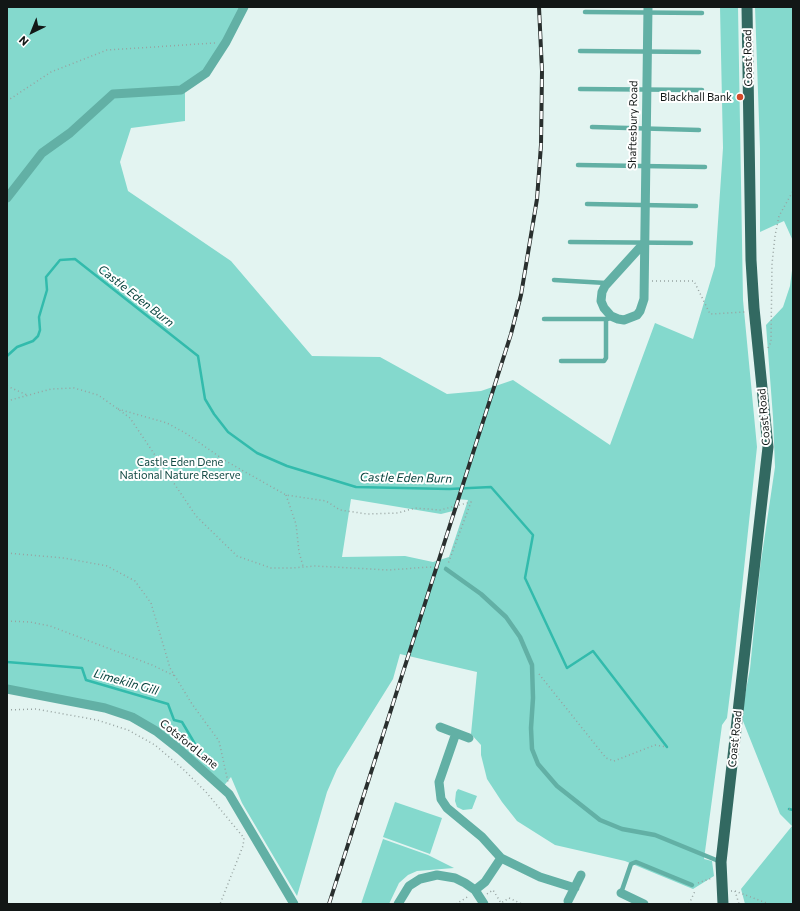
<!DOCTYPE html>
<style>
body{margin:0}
#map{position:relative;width:800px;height:911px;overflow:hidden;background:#e3f4f1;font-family:Commissioner,sans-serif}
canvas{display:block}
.frame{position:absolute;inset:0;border:8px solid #121716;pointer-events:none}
.north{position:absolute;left:12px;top:12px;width:40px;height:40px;-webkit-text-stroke:3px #fff;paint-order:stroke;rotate:223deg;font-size:11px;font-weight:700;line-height:16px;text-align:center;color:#121716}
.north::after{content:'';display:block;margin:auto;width:14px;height:18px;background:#121716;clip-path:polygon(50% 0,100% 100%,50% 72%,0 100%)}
</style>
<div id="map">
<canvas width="800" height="911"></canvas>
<div class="frame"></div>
<div class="north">N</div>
</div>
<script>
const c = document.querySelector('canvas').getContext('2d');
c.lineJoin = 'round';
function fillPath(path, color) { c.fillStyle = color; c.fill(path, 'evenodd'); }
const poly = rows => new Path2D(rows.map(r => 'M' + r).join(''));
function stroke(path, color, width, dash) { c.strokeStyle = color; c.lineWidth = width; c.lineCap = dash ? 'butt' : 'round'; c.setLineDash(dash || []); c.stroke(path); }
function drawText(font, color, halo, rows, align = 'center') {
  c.font = font + ' Commissioner,sans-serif'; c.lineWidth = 4; c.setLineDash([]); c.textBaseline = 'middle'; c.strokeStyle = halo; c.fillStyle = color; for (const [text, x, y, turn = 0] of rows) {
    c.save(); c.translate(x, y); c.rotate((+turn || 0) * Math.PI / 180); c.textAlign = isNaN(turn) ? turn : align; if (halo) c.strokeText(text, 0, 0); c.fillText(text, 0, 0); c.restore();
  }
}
fillPath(poly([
 [7,7,244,7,206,73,185,88,185,121,131,128,120,162,128,191,231,261,312,356,380,357,447,394,481,391,513,380,610,445,655,323,693,339,715,266,723,148,720,7,738,7,743,300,757,447,735,653,727,718,722,725,704,859,712,861,714,876,693,889,625,861,555,845,517,821,502,802,487,779,481,755,481,745,471,734,477,672,400,654,393,679,337,769,327,792,297,896,242,803,231,777,222,788,132,717,7,689],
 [351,499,441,514,453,511,457,499,468,500,449,557,433,562,405,556,342,557],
 [755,7,793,7,793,241,784,221,760,232,760,149],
 [793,263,793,904,745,904,741,889,792,826,780,814,741,716,750,669,760,568,775,467,773,417,766,325,783,307,790,286],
 [458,789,477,796,472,809,463,810,457,807,455,801,456,792],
 [395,802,442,818,430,854,383,837],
 [383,839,428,855,454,868,417,871,408,875,399,883,389,904,361,904]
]), '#84d9cd');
stroke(poly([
 [7,356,17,347,33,341,38,336,40,330,39,317,47,290,46,277,60,260,75,259,198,356,205,399,214,414,228,432,257,453,287,466,356,487,449,489,491,487,533,535,525,578,567,668,593,651,667,747],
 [7,662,82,668,86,680,168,704,174,720,182,722,198,749],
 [789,809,793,810]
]), '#32bbac', 2.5);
stroke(poly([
 [7,101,51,72,107,50,215,43],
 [652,281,694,281,710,314,745,312],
 [768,348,771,342,772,264,775,236,779,216,793,191],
 [7,386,27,395],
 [7,401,51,389,74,388,98,395,118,409,130,418,196,516,237,556,271,568,292,568,315,566,389,570,429,567,440,568],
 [118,409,167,423,187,434,224,460,286,495,326,501,340,510,367,514,398,513,415,508,440,510,471,502,448,564],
 [286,495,296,524,299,552,303,566],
 [7,553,64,558,107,566,135,581,151,603,170,668,192,704,219,741,228,782],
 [7,621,30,622,50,626,152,665,175,676],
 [539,674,606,758,614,761,655,745,667,747],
 [7,710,36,709,97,720,128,730,155,745,183,769,206,792,244,838,243,846,220,904],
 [789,809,793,811],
 [698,883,712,878],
 [731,891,735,891,769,904],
 [735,891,739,904],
 [487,894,493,890,501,903,509,898,522,904],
 [456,904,469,896],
 [689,904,695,891]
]), '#97a3a1', 1.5, [1, 3]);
stroke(poly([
 [585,12,702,13],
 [580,51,699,52],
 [580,89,702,90],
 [592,127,699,130],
 [578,165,705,167],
 [587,204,696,206],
 [570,242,691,243],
 [554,280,606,283],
 [544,319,608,319],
 [561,361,604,361,606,358,606,320],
 [446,569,481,594,506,617,520,637,532,665,533,698,531,728,532,749,538,764,557,786,600,820,622,829,655,835,721,862],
 [621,893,631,864,636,862,692,885]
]), '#62b0a5', 4.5);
stroke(poly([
 [7,198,42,153,70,133,113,94,181,90,206,73,226,42,244,7],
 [644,243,605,286,602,292,601,301,604,308,611,316,618,319,624,320,637,315,640,311,644,299,648,7],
 [7,689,105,708,132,717,156,731,180,750,229,794,294,904],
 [440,727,469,738],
 [456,733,439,782,441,799,447,808,482,837,501,858,540,877,575,888],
 [475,890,485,882,501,858],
 [621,893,644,904],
 [568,901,581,875],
 [398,904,409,886,420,879,437,875,455,878,465,883,475,890,484,904]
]), '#62b0a5', 9);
stroke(poly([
 [723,904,721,862,768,447,754,308,751,260,747,7]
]), '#326961', 11);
const rail = poly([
 [329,904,511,334,521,295,537,199,541,145,542,71,539,7]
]);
stroke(rail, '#292f2e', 4);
stroke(rail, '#fff', 2.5, [8]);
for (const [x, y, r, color] of [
 [740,97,4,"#d24828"]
]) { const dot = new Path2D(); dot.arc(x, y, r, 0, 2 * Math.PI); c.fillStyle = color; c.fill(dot); stroke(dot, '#fff', 1.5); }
drawText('11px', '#121716', '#fff', [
 ["Coast Road",748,58,-91],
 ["Shaftesbury Road",633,125,-89],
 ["Coast Road",764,417,-95],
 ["Coast Road",735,739,-84],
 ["Cotsford Lane",189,744,39]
]);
drawText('11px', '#121716', '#fff', [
 ["Blackhall Bank",732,97]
], 'right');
drawText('11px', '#124a44', '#fff', [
 ["Castle Eden Dene",180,462],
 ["National Nature Reserve",180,475]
]);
drawText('italic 12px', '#08443e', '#fff', [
 ["Castle Eden Burn",136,296,38],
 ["Castle Eden Burn",406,478,1],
 ["Limekiln Gill",126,682,16]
]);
</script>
